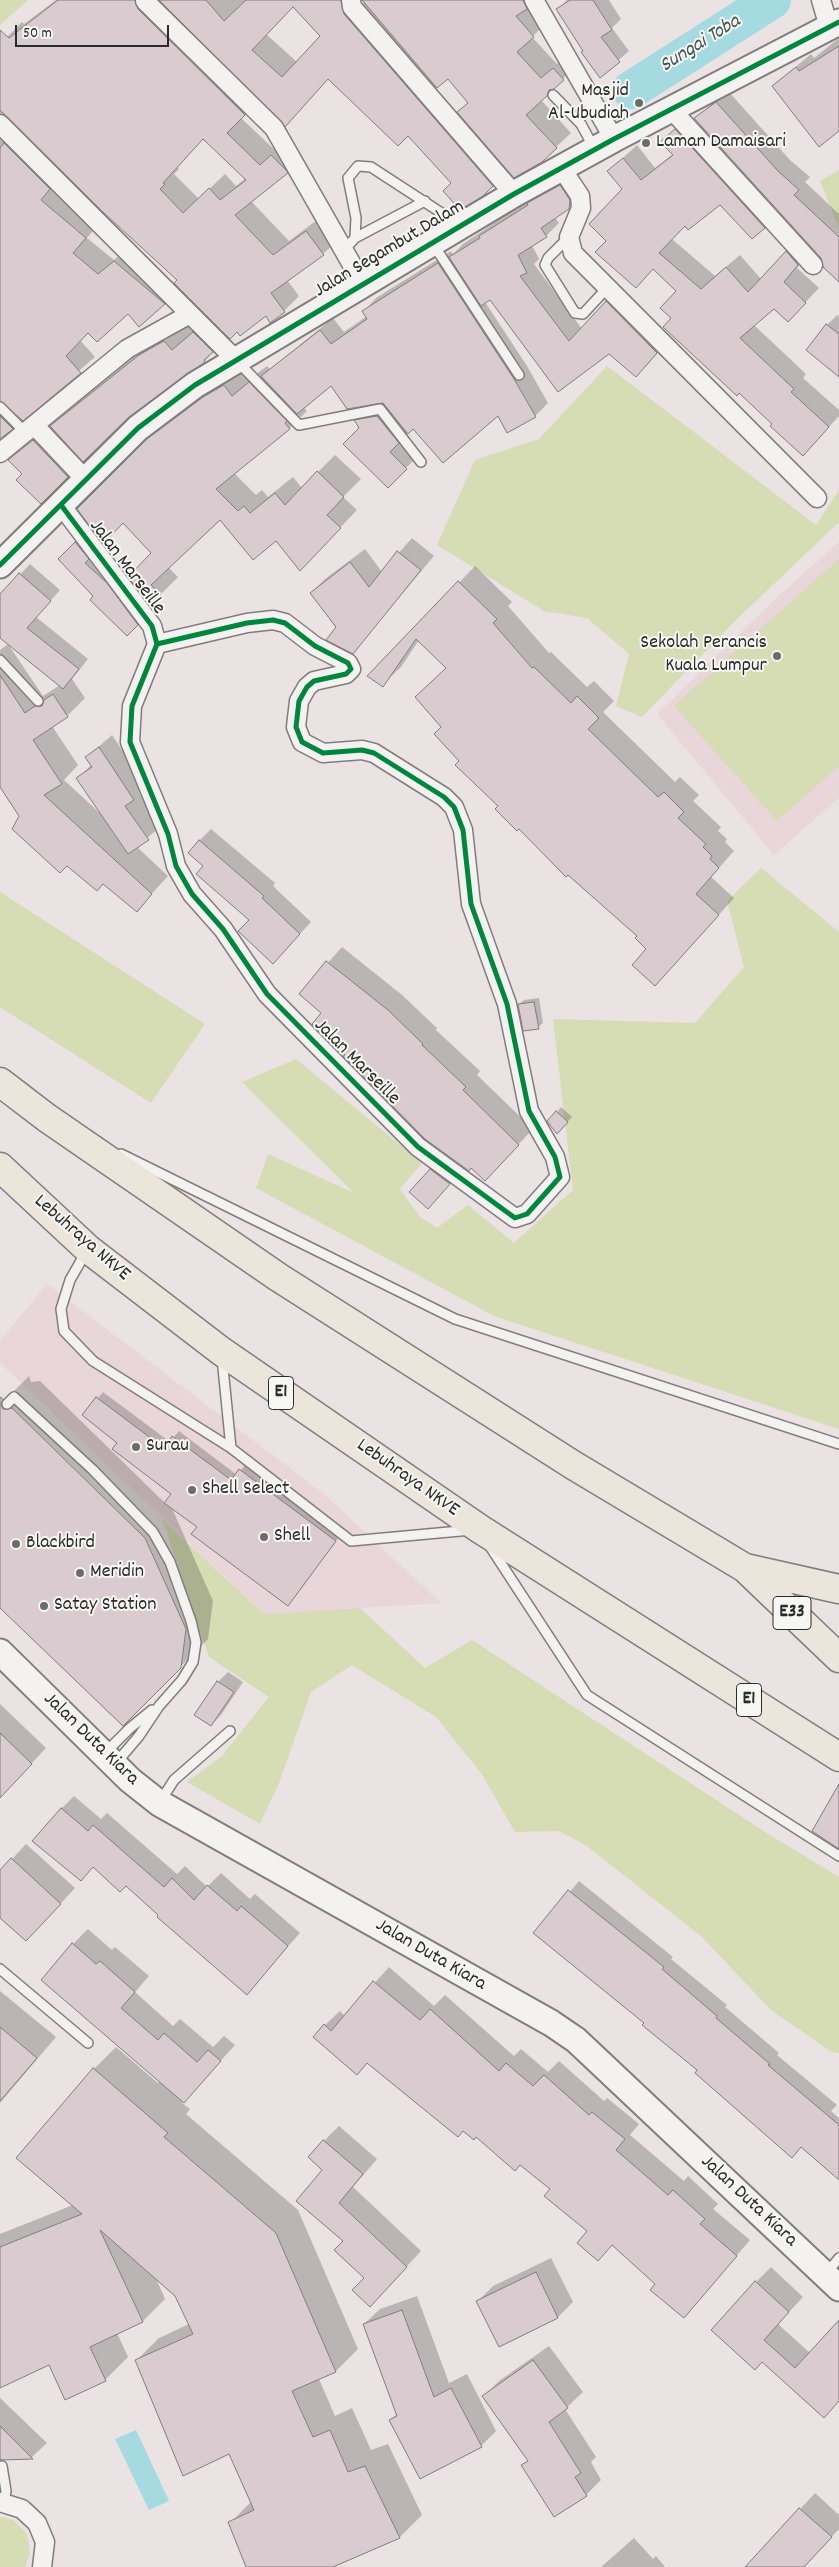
<!DOCTYPE html>
<style>
body{margin:0}
#map{position:relative;width:839px;height:2567px;overflow:hidden;background:#eae2e3;font-family:Dekko,sans-serif}
canvas{display:block}
.scale{position:absolute;left:15px;top:25px;width:154px;height:22px;box-sizing:border-box;border:2px solid #2b2b2b;border-top:0;padding-left:6px;font-size:15px;line-height:18px;white-space:nowrap;color:#2b2b2b;-webkit-text-stroke:4px #f6f6f2;paint-order:stroke}
</style>
<div id="map">
<canvas width="839" height="2567"></canvas>
<div class="scale">50 m</div>
</div>
<script>
const c = document.querySelector('canvas').getContext('2d');
c.lineJoin = 'round';
function fillPath(path, color) { c.fillStyle = color; c.fill(path, 'evenodd'); }
const poly = rows => new Path2D(rows.map(r => 'M' + r).join(''));
function stroke(path, color, width, dash) { c.strokeStyle = color; c.lineWidth = width; c.lineCap = dash ? 'butt' : 'round'; c.setLineDash(dash || []); c.stroke(path); }
function drawText(font, color, halo, rows, align = 'center') {
  c.font = font + ' Dekko,sans-serif'; c.lineWidth = 4; c.setLineDash([]); c.textBaseline = 'middle'; c.strokeStyle = halo; c.fillStyle = color; for (const [text, x, y, turn = 0] of rows) {
    c.save(); c.translate(x, y); c.rotate((+turn || 0) * Math.PI / 180); c.textAlign = isNaN(turn) ? turn : align; if (halo) c.strokeText(text, 0, 0); c.fillText(text, 0, 0); c.restore();
  }
}
fillPath(poly([
 [839,542,839,798,774,855,657,714,775,599],
 [47,1284,324,1494,441,1603,264,1614,0,1363,0,1341]
]), '#e9d6db');
fillPath(poly([
 [0,0,28,0,0,25],
 [839,170,839,229,820,181],
 [607,366,816,525,839,490,839,522,736,620,642,717,616,706,629,654,587,618,544,611,437,545,475,460,539,439],
 [839,559,839,766,777,821,674,706],
 [761,868,839,932,839,1429,494,1316,256,1188,268,1154,354,1193,242,1082,296,1059,422,1163,400,1189,420,1217,437,1228,468,1205,514,1243,573,1190,553,1019,695,1023,744,967,727,901],
 [0,892,205,1024,151,1103,0,1007],
 [162,1519,264,1614,360,1608,425,1668,472,1640,768,1834,839,1877,839,2053,832,2052,771,2010,702,1937,587,1846,559,1831,515,1832,481,1773,436,1717,352,1665,311,1692,279,1783,260,1824,187,1782,222,1756,269,1697,209,1657],
 [0,2517,13,2520,27,2534,30,2553,25,2567,0,2567]
]), '#d6dcb3');
fillPath(poly([
 [136,2430,169,2501,149,2510,115,2439]
]), '#a4dae0');
fillPath(poly([
 [56,0,359,0,364,6,363,0,534,0,548,21,532,37,557,64,568,54,578,64,541,100,571,133,556,147,508,170,493,186,453,183,408,134,329,78,285,125,259,99,241,118,276,151,287,141,302,158,251,201,289,241,321,217,338,240,323,254,287,280,299,296,284,311,266,314,228,335,205,361,129,416,41,502,24,474,10,460,49,425,50,427,71,406,160,335,184,322,192,331,210,317,180,287,164,303,128,313,89,331,80,340,95,357,0,438,0,44,22,22,24,24],
 [294,6,321,36,297,62,266,34],
 [448,77,469,103,458,114,436,88],
 [204,138,246,178,236,186,225,174,199,199,174,174,179,169,177,167],
 [65,173,179,280,175,285,129,247,114,260,87,238,100,222,55,184],
 [567,0,609,0,621,19,612,28,629,51,600,76,558,9],
 [839,38,839,130,773,86,811,54,814,58],
 [728,91,790,160,810,177,805,182,839,214,839,266,822,257,696,118,720,96],
 [689,116,777,213,764,227,720,203,685,224,672,239,715,276,740,255,761,279,800,238,811,250,797,268,819,288,802,306,774,308,754,325,806,374,803,378,839,410,839,416,817,440,673,318,678,291,654,268,636,287,607,241,624,189,609,171,637,145,655,168,673,154,662,142],
 [573,173,581,195,555,217,559,223,546,236,532,245,539,259,534,264,582,329,619,289,669,339,649,363,636,376,609,352,558,390,490,298,485,302,527,366,548,403,535,416,498,415,413,427,404,437,421,453,388,486,356,421,373,404,332,385,303,407,307,411,290,428,234,473,256,495,262,490,268,497,293,477,302,488,335,455,361,479,343,497,357,510,317,552,220,518,168,567,178,577,151,604,130,577,153,553,123,522,79,509,166,422,222,380,241,368,250,379,267,366,270,369,333,318,344,332,367,316,364,311,376,298,451,251,453,254,463,244,541,191],
 [837,315,839,317,839,367,827,325],
 [86,533,147,614,127,634,59,559],
 [412,538,434,556,353,652,311,593,325,579,365,549,382,572],
 [30,564,60,590,36,617,88,659,72,679,85,698,67,716,52,726,78,765,64,780,102,815,78,778,92,764,87,757,112,735,146,786,139,793,161,826,137,847,168,876,137,910,21,816,0,785,0,650,8,644,43,696,60,685,0,634,0,596],
 [475,566,512,602,508,606,549,653,551,652,587,687,594,681,614,701,603,712,675,782,680,777,699,795,693,801,721,827,718,831,727,839,725,842,734,851,711,877,734,898,671,968,500,806,461,761,443,727,448,667,419,640,401,667,384,683,369,676],
 [211,829,275,883,273,886,311,922,285,950,251,920,199,841],
 [342,947,402,995,437,1028,436,1030,480,1071,477,1075,533,1129,500,1164,347,1055,323,1012,300,994],
 [539,998,543,1023,538,1027,519,1005,524,1000],
 [561,1107,572,1117,557,1133,557,1112],
 [441,1159,459,1173,438,1197,431,1170],
 [29,1376,31,1382,40,1381,165,1503,172,1494,119,1442,84,1415,103,1392,170,1442,179,1431,237,1475,246,1464,341,1534,294,1598,171,1506,213,1601,208,1639,123,1724,0,1606,0,1405],
 [228,1672,243,1682,221,1715,211,1725,218,1682],
 [0,1704,46,1748,17,1779,0,1792],
 [74,1796,101,1819,107,1813,177,1874,185,1866,207,1887,221,1873,250,1899,255,1894,300,1933,246,1993,126,1884,94,1866,81,1879,61,1809],
 [26,1844,75,1888,41,1925,0,1916,0,1872],
 [579,1881,673,1957,671,1959,727,2005,725,2007,779,2053,777,2055,837,2105,831,2111,839,2118,839,2179,802,2146,792,2156,645,2023,535,1933],
 [88,1929,112,1950,115,1947,149,1976,135,1992,173,2026,180,2019,213,2047,224,2036,235,2045,182,2103,190,2109,186,2114,298,2210,358,2349,336,2371,319,2379,335,2416,352,2408,371,2450,388,2444,422,2515,400,2537,329,2567,247,2567,230,2523,252,2501,230,2452,136,2361,159,2338,189,2324,176,2295,155,2276,165,2299,143,2321,117,2333,128,2357,105,2380,50,2364,0,2381,0,2234,73,2205,94,2069,116,2047,158,2083,160,2081,73,1944],
 [389,1967,434,2006,445,1995,514,2056,521,2049,548,2072,559,2061,604,2101,607,2098,639,2124,630,2135,684,2181,688,2176,718,2204,713,2209,750,2240,684,2316,657,2284,613,2244,598,2259,589,2231,551,2189,520,2164,464,2130,368,2062,357,2073,325,2025,340,2011,345,2016],
 [0,1991,56,2037,0,2103],
 [339,2126,377,2159,353,2187,421,2251,385,2290,366,2278,345,2241,324,2169,324,2141],
 [551,2258,573,2302,558,2317,500,2345,478,2301,493,2286],
 [771,2267,803,2297,778,2324,810,2353,839,2322,839,2401,763,2360,756,2282],
 [417,2296,449,2383,467,2374,496,2431,481,2446,390,2420,397,2414,364,2324,380,2309],
 [549,2346,583,2392,565,2409,596,2457,591,2462,601,2480,586,2495,523,2466,529,2459,484,2396,499,2381],
 [0,2398,47,2443,32,2457,0,2460],
 [815,2493,839,2515,839,2529,804,2567,746,2567],
 [634,2538,653,2559,656,2556,665,2567,601,2567]
]), '#0003');
stroke(poly([
 [631,90,772,0]
]), '#a4dae0', 38);
const building = poly([
 [58,0,135,0,138,9,245,115,227,133,260,165,271,155,286,170,288,173,235,215,273,255,306,231,324,255,271,293,285,312,270,323,266,316,240,336,237,332,230,339,174,283,177,280,104,213,0,110,0,30,9,38,58,0],
 [203,139,246,180,220,200,209,188,183,213,160,189,165,184,163,183,203,139],
 [159,0,206,0,224,21,246,0,341,0,344,14,493,186,483,196,460,210,443,191,451,183,408,136,398,146,328,79,285,127,159,0],
 [293,7,320,36,282,77,252,50,293,7],
 [362,0,523,0,527,9,516,16,534,37,517,52,541,78,553,68,564,80,554,89,549,90,547,96,526,115,557,148,542,162,514,178,457,112,468,103,448,79,437,88,362,0],
 [570,0,593,0,612,30,601,37,620,62,600,78,581,52,583,51,556,9,570,0],
 [839,46,839,131,819,147,772,86,796,67,799,71,839,46],
 [716,102,778,171,799,190,794,195,839,237,839,282,823,267,821,258,694,118,716,102],
 [675,129,765,228,752,239,720,205,688,230,685,226,659,253,701,289,726,267,748,292,786,251,798,265,784,282,806,303,788,322,774,309,740,338,794,389,791,392,829,427,803,456,770,426,772,424,739,393,737,396,663,327,671,318,660,308,676,291,653,269,636,288,595,252,606,241,589,224,622,189,607,171,623,158,641,180,673,155,660,142,675,129],
 [4,143,50,189,41,200,86,238,73,253,98,274,114,261,165,304,139,327,128,314,97,342,88,333,66,356,81,373,23,421,0,401,0,148,4,143],
 [560,185,570,200,569,209,541,228,547,237,518,255,527,273,520,276,569,341,606,301,657,353,636,377,609,354,558,392,490,300,481,306,449,257,480,238,479,236,528,205,527,203,560,185],
 [438,263,514,379,536,417,507,433,498,416,443,463,413,429,408,434,383,403,347,409,331,386,297,414,261,376,320,330,331,344,367,319,362,311,438,263],
 [826,324,839,334,839,377,806,350,826,324],
 [193,332,213,352,204,360,205,362,129,417,83,462,50,426,139,355,164,341,172,350,193,332],
 [249,382,287,421,285,423,290,429,216,489,238,511,244,506,250,513,275,493,285,505,317,471,344,497,327,515,341,528,300,571,276,541,253,560,220,520,151,585,161,595,150,606,128,577,151,553,123,523,103,544,77,509,147,439,203,397,224,385,232,396,249,382],
 [0,416,13,429,0,439,0,416],
 [377,416,399,443,390,452,407,469,388,488,343,444,359,428,354,420,377,416],
 [33,440,68,477,41,504,16,480,22,474,8,460,33,440],
 [75,542,89,559,85,563,107,583,138,625,127,636,90,600,93,596,58,559,75,542],
 [397,551,421,570,353,654,326,640,336,627,310,593,350,562,369,587,397,551],
 [19,573,51,601,27,628,79,669,63,689,0,638,0,594,19,573],
 [458,581,497,619,493,623,532,668,534,667,571,703,577,696,599,718,588,729,658,797,664,792,684,812,678,818,706,844,703,847,712,856,710,859,719,868,696,894,719,915,655,986,632,965,646,949,635,938,637,936,568,875,566,877,519,829,517,831,495,809,498,806,455,765,459,761,434,734,441,727,415,697,446,668,416,639,383,687,367,676,458,581],
 [0,675,25,713,35,706,42,706,44,700,53,694,68,717,33,740,62,784,44,795,152,894,137,912,103,884,97,891,67,866,60,873,12,829,19,816,0,787,0,675],
 [99,747,134,800,125,806,149,840,128,854,76,778,92,767,85,757,99,747],
 [199,840,264,896,262,898,300,934,273,964,238,931,249,920,196,874,203,866,188,853,199,840],
 [326,961,388,1010,423,1044,422,1045,466,1087,463,1090,519,1145,485,1181,471,1168,469,1171,425,1139,343,1056,345,1055,312,1024,321,1013,299,994,326,961],
 [534,1002,539,1029,523,1031,518,1004,534,1002],
 [556,1111,568,1122,557,1134,547,1121,556,1111],
 [430,1169,450,1184,428,1209,409,1192,430,1169],
 [0,1397,3,1399,1,1405,3,1409,12,1408,145,1538,186,1629,181,1668,123,1726,0,1608,0,1397],
 [96,1397,164,1448,172,1436,231,1480,239,1469,336,1541,288,1606,191,1534,197,1527,164,1503,171,1494,112,1449,117,1443,82,1415,96,1397],
 [217,1681,234,1692,211,1726,194,1715,217,1681],
 [0,1733,32,1764,0,1798,0,1733],
 [839,1784,839,1849,812,1831,839,1784],
 [61,1808,88,1831,93,1825,164,1887,172,1878,194,1900,207,1885,237,1911,241,1906,288,1946,247,1995,157,1917,158,1915,126,1886,120,1892,93,1867,81,1881,32,1841,61,1808],
 [11,1858,61,1904,26,1941,0,1918,0,1870,11,1858],
 [568,1890,664,1967,662,1969,717,2016,716,2018,770,2064,768,2065,839,2125,839,2180,801,2147,792,2158,695,2073,697,2070,642,2025,644,2023,533,1933,568,1890],
 [72,1943,96,1964,100,1961,135,1992,121,2008,158,2040,164,2033,197,2062,208,2050,221,2061,184,2103,41,1980,72,1943],
 [373,1981,420,2020,430,2009,499,2071,506,2063,533,2086,544,2075,589,2115,592,2112,625,2139,616,2150,668,2195,673,2190,705,2219,700,2224,737,2256,684,2318,650,2290,655,2284,612,2245,598,2261,577,2243,587,2231,544,2196,550,2189,520,2165,515,2171,476,2137,474,2140,463,2131,458,2137,367,2063,357,2075,313,2037,324,2024,331,2031,373,1981],
 [0,2027,37,2058,0,2101,0,2027],
 [93,2068,168,2133,164,2137,276,2233,336,2372,292,2391,313,2437,330,2430,348,2472,365,2466,400,2538,333,2567,246,2567,228,2522,254,2510,229,2454,183,2476,135,2360,193,2334,175,2296,100,2230,143,2322,90,2347,106,2381,65,2400,49,2365,0,2388,0,2247,82,2214,16,2158,93,2068],
 [323,2140,363,2174,339,2203,407,2267,370,2307,352,2290,364,2278,334,2250,343,2241,296,2201,322,2170,308,2157,323,2140],
 [536,2272,558,2318,499,2347,476,2301,536,2272],
 [755,2281,789,2312,764,2340,795,2368,839,2320,839,2401,824,2418,762,2362,755,2370,711,2330,755,2281],
 [402,2310,434,2397,451,2388,482,2447,420,2479,389,2420,397,2416,363,2324,402,2310],
 [533,2360,568,2408,549,2422,581,2473,575,2477,587,2496,554,2517,521,2465,528,2461,482,2396,533,2360],
 [0,2426,33,2459,0,2460,0,2426],
 [799,2508,832,2537,804,2567,745,2567,799,2508]
]);
fillPath(building, '#d9cbcf');
stroke(building, '#817d7e', 1);
const lane = poly([
 [553,95,581,124,594,148],
 [569,237,548,258,545,265,575,313,583,314,607,288],
 [355,238,425,201],
 [433,244,519,375],
 [344,250,355,238,356,218,348,178,358,166,371,167,460,225],
 [238,362,299,425,380,409,421,462],
 [0,407,25,432],
 [0,660,38,701],
 [121,1154,455,1319,839,1444],
 [86,1252,70,1280,61,1309,64,1331,93,1361,231,1448,351,1541,471,1530],
 [222,1358,231,1448],
 [7,1404,14,1397,93,1470,153,1532,170,1562,191,1621,196,1642,193,1662,182,1680,159,1706,139,1736,116,1763],
 [491,1548,587,1695,839,1856],
 [105,1753,130,1728,152,1710],
 [160,1802,174,1780,230,1731],
 [0,1969,88,2043],
 [825,2275,839,2258],
 [2,2466,6,2491,4,2503]
]);
const street = poly([
 [351,0,352,7,514,194],
 [534,0,614,139],
 [821,0,829,27],
 [145,1,274,128,363,284],
 [671,109,813,265],
 [0,124,236,360],
 [562,169,580,196,581,208,569,237,573,253,817,498],
 [34,425,85,479],
 [0,453,127,349,190,314],
 [61,505,152,626,157,644,132,706,130,742,168,834,176,866,192,894,223,929,267,994,418,1147,515,1218,527,1214,560,1177,555,1157,529,1111,507,1004,471,904,463,830,454,807,444,797,374,753,362,750,323,753,302,742,296,727,299,701,307,687,314,681,346,674,351,669,348,663,315,646,285,623,273,620,247,623,157,644],
 [0,2502,22,2509,37,2523,45,2542,42,2567]
]);
const secondary = poly([
 [0,565,138,428,195,385,514,194,614,139,839,22],
 [0,1652,130,1780,159,1803,551,2023,576,2040,839,2288]
]);
const highway = poly([
 [0,1082,47,1118,278,1277,573,1465,745,1568,839,1589],
 [0,1167,88,1249,221,1351,480,1529,839,1757],
 [745,1568,839,1658]
]);
stroke(lane, '#817d7e', 12);
stroke(street, '#817d7e', 21);
stroke(secondary, '#817d7e', 29);
stroke(highway, '#817d7e', 31);
stroke(lane, '#f3f2f1', 9);
stroke(street, '#f3f2f1', 18);
stroke(secondary, '#f3f2f1', 25);
stroke(highway, '#ebe5dc', 28);
stroke(poly([
 [61,505,152,626,157,644,132,706,130,742,168,834,176,866,192,894,223,929,267,994,418,1147,515,1218,527,1214,560,1177,555,1157,529,1111,507,1004,471,904,463,830,454,807,444,797,374,753,362,750,323,753,302,742,296,727,299,701,307,687,314,681,346,674,351,669,348,663,315,646,285,623,273,620,247,623,157,644],
 [0,565,138,428,195,385,514,194,614,139,839,22]
]), '#00873e', 5);
for (const [x, y, r, color] of [
 [639,103,5,"#6e6b6b"],
 [646,143,5,"#6e6b6b"],
 [777,656,5,"#6e6b6b"],
 [136,1447,5,"#6e6b6b"],
 [192,1490,5,"#6e6b6b"],
 [264,1537,5,"#6e6b6b"],
 [16,1544,5,"#6e6b6b"],
 [80,1573,5,"#6e6b6b"],
 [44,1606,5,"#6e6b6b"]
]) { const dot = new Path2D(); dot.arc(x, y, r, 0, 2 * Math.PI); c.fillStyle = color; c.fill(dot); stroke(dot, '#f6f6f2', 2); }
for (const [x, y, w] of [
 [281,1393,25],
 [792,1613,38],
 [749,1700,25]
]) { const box = new Path2D(); box.roundRect(x - w / 2, y - 16.5, w, 33, 4); c.fillStyle = '#f6f6f2'; c.fill(box); stroke(box, '#2b2b2b', 1); }
drawText('bold 19px', '#2b2b2b', null, [
 ["E1",281,1393],
 ["E33",792,1613],
 ["E1",749,1700]
]);
drawText('20px', '#2b2b2b', '#f6f6f2', [
 ["Masjid",629,92,"right"],
 ["Al-Ubudiah",629,115,"right"],
 ["Laman Damaisari",656,143],
 ["Sekolah Perancis",767,644,"right"],
 ["Kuala Lumpur",767,667,"right"],
 ["Surau",146,1447],
 ["Shell Select",202,1490],
 ["Shell",274,1537],
 ["Blackbird",26,1544],
 ["Meridin",90,1573],
 ["Satay Station",54,1606]
], 'left');
drawText('20px', '#2b2b2b', '#f6f6f2', [
 ["Jalan Segambut Dalam",390,250,-31],
 ["Jalan Marseille",126,568,53],
 ["Jalan Marseille",356,1063,45],
 ["Lebuhraya NKVE",81,1239,41],
 ["Lebuhraya NKVE",407,1479,35],
 ["Jalan Duta Kiara",90,1740,44],
 ["Jalan Duta Kiara",430,1956,30],
 ["Jalan Duta Kiara",748,2202,43]
]);
drawText('italic 21px', '#425658', '#f6f6f2', [
 ["Sungai Toba",701,45,-32]
]);
</script>
